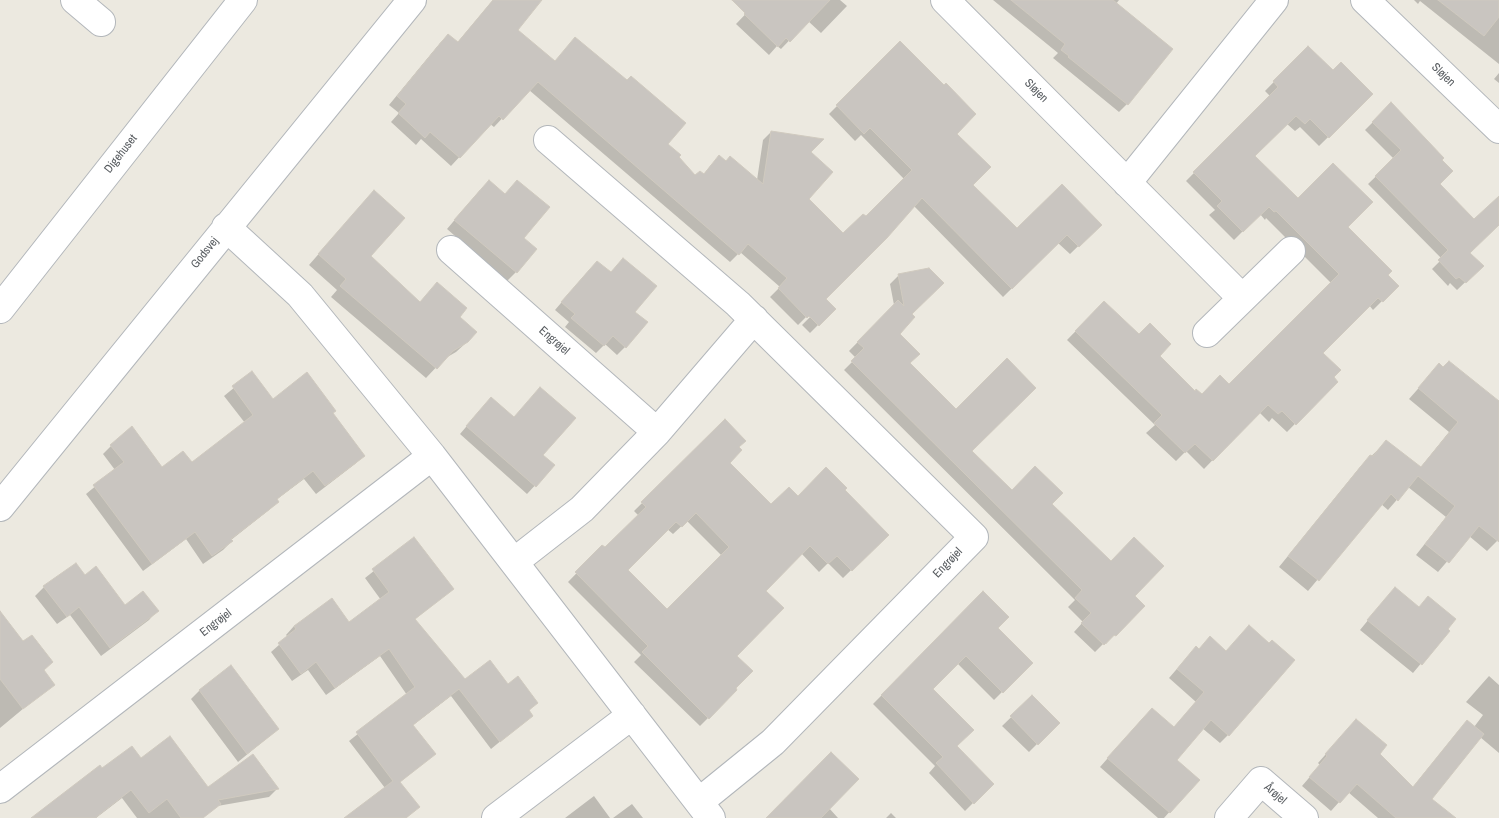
<!DOCTYPE html>
<meta charset="utf-8">
<style>
body{margin:0}
canvas{display:block;background:#ece9e0}
</style>
<canvas width="1499" height="818"></canvas>
<script>
const c = document.querySelector('canvas').getContext('2d');
c.lineJoin = 'round';
function fillPath(path, color) { c.fillStyle = color; c.fill(path, 'evenodd'); }
const poly = rows => new Path2D(rows.map(r => 'M' + r).join(''));
function stroke(path, color, width, dash) { c.strokeStyle = color; c.lineWidth = width; c.lineCap = dash ? 'butt' : 'round'; c.setLineDash(dash || []); c.stroke(path); }
function drawText(font, color, halo, rows, align = 'center') {
  c.font = font + ' "Archivo Narrow",sans-serif'; c.lineWidth = 4; c.setLineDash([]); c.textBaseline = 'middle'; c.strokeStyle = halo; c.fillStyle = color; for (const [text, x, y, turn = 0] of rows) {
    c.save(); c.translate(x, y); c.rotate((+turn || 0) * Math.PI / 180); c.textAlign = isNaN(turn) ? turn : align; if (halo) c.strokeText(text, 0, 0); c.fillText(text, 0, 0); c.restore();
  }
}
fillPath(poly([
 [493,0,530,0,516,30,554,62,667,145,695,176,703,175,711,165,757,180,763,140,771,132,809,152,807,199,843,235,866,218,904,179,861,135,855,141,829,114,900,43,955,134,971,185,1017,230,1100,225,1070,254,1058,243,1003,297,913,205,824,299,834,309,810,333,802,325,813,314,811,312,798,325,770,297,780,287,740,252,730,262,529,90,494,127,490,124,451,166,421,139,416,145,391,122,399,113,389,105,440,43,448,35,457,43],
 [759,0,840,0,847,6,821,33,808,21,781,49,777,46,769,55,736,24],
 [993,0,1119,0,1116,4,1127,104,1119,112,1053,58,1058,53],
 [1414,0,1499,0,1499,64,1420,1,1418,4],
 [1308,47,1333,72,1372,94,1319,146,1300,127,1295,131,1287,124,1254,156,1298,200,1346,227,1397,286,1373,310,1369,305,1321,353,1332,377,1336,382,1287,432,1272,418,1269,422,1259,412,1204,469,1186,451,1176,461,1146,433,1155,425,1067,340,1104,302,1195,393,1202,396,1229,386,1331,283,1266,218,1265,220,1260,214,1234,240,1209,215,1215,210,1186,181,1270,96,1265,91],
 [1499,73,1499,83,1494,79],
 [1391,104,1441,160,1438,184,1474,220,1499,198,1499,224,1469,253,1482,266,1457,290,1450,283,1448,286,1432,269,1442,259,1368,184,1394,159,1365,130],
 [480,190,522,238,516,272,507,281,447,229],
 [364,202,369,256,420,303,458,317,467,342,456,352,444,359,426,378,331,297,337,290,309,265],
 [589,270,610,274,633,312,625,347,617,355,605,344,596,353,565,327,569,322,555,310],
 [899,275,910,314,898,334,909,363,970,451,1012,492,1051,504,1143,606,1106,644,1105,642,1095,652,1074,632,1083,622,1068,607,1075,600,844,370,856,358,849,351,894,305,890,284],
 [1439,365,1499,403,1499,539,1487,551,1469,536,1438,572,1416,555,1446,517,1408,487,1388,510,1381,504,1308,591,1279,567,1360,467,1387,441,1420,468,1449,432,1409,399],
 [252,373,272,400,331,414,363,456,355,464,316,494,304,479,276,500,278,501,269,510,231,540,232,541,223,550,203,564,186,539,143,571,86,494,115,470,103,454,111,446,162,469,192,464,245,423,224,396],
 [483,407,554,465,527,494,460,434],
 [725,421,737,448,728,463,771,506,798,498,843,490,887,535,843,578,828,563,819,572,801,553,764,591,735,656,734,688,736,690,700,726,634,662,641,655,568,582,602,547,605,549,639,516,634,511],
 [687,521,722,556,667,610,626,570,667,529,673,534],
 [414,539,452,589,414,620,464,681,508,686,536,703,528,712,531,716,491,749,451,696,412,726,434,754,399,783,418,807,406,818,346,818,385,788,349,741,407,695,380,656,326,695,308,670,292,681,271,652,288,637,286,635,294,626,349,623,381,600,365,578],
 [85,576,125,606,157,611,149,620,101,656,70,615,57,624,35,596,44,587],
 [983,593,996,628,1031,663,994,700,957,663,931,689,956,747,992,784,965,811,929,773,935,766,873,704],
 [1387,597,1419,608,1448,631,1413,673,1360,630],
 [0,621,53,684,0,728],
 [1188,656,1228,735,1220,743,1202,728,1175,760,1198,780,1164,818,1158,818,1100,767,1143,718,1173,728,1196,702,1169,678],
 [231,667,278,729,238,762,191,699,199,691],
 [1489,676,1499,685,1499,753,1480,737,1430,799,1454,818,1378,818,1348,792,1331,811,1302,786,1320,765,1318,763,1348,729,1378,754,1412,788,1459,730,1474,727,1483,715,1466,702],
 [1032,697,1058,723,1029,752,1002,726],
 [141,760,208,789,277,789,269,797,206,808,203,818,137,818,122,798,96,818,33,818,102,770],
 [594,796,610,818,565,818],
 [632,804,643,818,613,818],
 [829,808,838,818,768,818],
 [891,813,896,818,886,818]
]), '#0003');
const building = poly([
 [493,0,542,0,518,30,555,61,575,37,627,80,631,76,686,123,668,144,681,155,679,157,695,175,700,171,704,174,719,155,726,161,730,156,763,184,771,131,824,139,811,152,833,172,809,199,843,233,863,214,866,216,912,170,870,128,864,134,836,105,900,41,944,85,946,83,976,114,957,134,991,167,973,185,1017,228,1062,184,1102,225,1079,247,1067,235,1012,289,922,198,887,238,826,299,836,309,819,326,809,316,807,318,778,288,787,278,748,244,739,255,538,82,503,120,499,116,460,158,430,132,425,138,398,113,406,104,397,96,448,34,458,42,493,0],
 [732,0,830,0,790,42,786,38,778,47,744,14,745,13,732,0],
 [1011,0,1113,0,1173,49,1128,105,1068,57,1069,56,1061,50,1065,44,1011,0],
 [1438,0,1499,0,1499,17,1484,36,1438,0],
 [1308,46,1333,70,1341,62,1373,94,1329,138,1310,119,1305,124,1296,116,1255,156,1298,198,1333,163,1373,202,1348,227,1392,271,1388,275,1399,286,1383,302,1378,298,1323,353,1341,370,1334,377,1338,382,1296,425,1282,411,1278,414,1268,405,1213,461,1195,444,1185,453,1154,423,1162,415,1075,331,1104,301,1139,334,1150,323,1171,344,1160,356,1195,391,1196,389,1202,394,1220,375,1229,384,1339,274,1276,211,1274,212,1269,207,1243,232,1217,206,1222,201,1193,172,1278,87,1273,81,1308,46],
 [1391,102,1444,158,1442,160,1453,171,1440,184,1474,219,1499,196,1499,225,1470,253,1484,266,1466,283,1459,277,1456,279,1438,260,1448,250,1375,176,1401,150,1372,122,1391,102],
 [489,180,505,194,517,180,550,207,524,238,537,249,517,273,454,220,489,180],
 [374,190,405,218,371,256,420,302,437,282,467,308,460,317,477,332,468,342,453,351,437,369,340,286,346,279,318,254,374,190],
 [623,258,657,286,635,312,648,322,626,348,613,336,604,346,571,318,575,314,561,302,597,261,611,272,623,258],
 [929,268,944,283,912,314,915,317,900,334,920,354,910,363,956,409,1007,358,1036,388,972,451,1012,490,1035,466,1063,493,1052,504,1111,561,1134,537,1164,566,1135,596,1145,606,1116,636,1114,635,1104,645,1081,623,1091,613,1075,598,1082,590,851,361,864,348,857,342,898,300,904,306,898,274,929,268],
 [1449,361,1499,401,1499,542,1479,526,1449,563,1425,544,1455,506,1418,476,1398,501,1391,494,1319,581,1288,556,1370,455,1373,456,1386,440,1421,467,1458,422,1418,388,1439,363,1443,367,1449,361],
 [252,371,273,399,307,372,336,411,333,413,365,456,325,486,313,471,277,499,279,502,231,539,233,541,212,556,195,532,152,564,93,485,124,462,110,445,132,426,162,467,183,451,192,462,253,415,232,386,252,371],
 [540,387,576,418,543,455,555,465,536,487,466,426,491,397,514,417,540,387],
 [725,419,746,441,739,447,742,450,730,463,771,504,789,487,798,496,826,467,847,488,845,490,889,535,852,571,837,556,828,564,810,546,766,591,784,608,737,656,753,671,736,688,737,690,709,719,642,652,648,646,575,572,602,545,605,547,646,507,641,502,725,419],
 [696,513,729,547,667,609,628,570,676,522,682,527,696,513],
 [414,537,454,589,415,619,465,679,490,660,508,684,518,676,538,703,529,710,533,716,500,742,459,689,413,725,436,754,400,782,420,807,406,818,344,818,393,781,356,732,415,687,389,649,335,688,316,662,301,674,278,643,296,629,294,626,332,598,349,622,389,592,372,569,414,537],
 [76,563,85,575,96,566,125,605,143,591,159,611,110,648,79,607,67,617,43,586,76,563],
 [1395,587,1419,607,1428,596,1456,619,1448,629,1450,631,1422,665,1367,620,1395,587],
 [983,591,1009,617,998,628,1033,663,1003,693,966,656,933,689,974,730,957,746,994,784,974,804,936,763,943,757,881,695,983,591],
 [0,611,23,641,32,635,53,662,44,670,55,685,23,709,0,679,0,611],
 [1249,625,1269,643,1272,640,1295,660,1229,736,1211,720,1177,760,1200,780,1170,813,1107,758,1152,708,1174,727,1204,692,1177,669,1196,646,1199,649,1210,636,1226,651,1249,625],
 [231,665,279,729,247,754,199,690,231,665],
 [1032,695,1060,723,1038,745,1010,716,1032,695],
 [1356,719,1387,745,1380,754,1413,787,1467,720,1484,734,1432,799,1456,818,1396,818,1357,784,1340,803,1309,777,1327,756,1325,754,1356,719],
 [170,736,208,787,253,754,279,789,218,800,221,804,203,818,181,818,167,799,149,813,131,790,95,818,31,818,100,765,102,768,132,746,141,758,170,736],
 [831,752,859,779,821,818,766,818,831,752]
]);
fillPath(building, '#c9c5c0');
stroke(building, '#d0cabf', 1);
const minor = poly([
 [75,0,101,22],
 [945,0,1242,298],
 [1365,0,1499,129],
 [548,140,738,304,974,537,773,742,699,802],
 [1127,183,1274,0],
 [226,227,300,295,432,456,711,818],
 [451,250,657,432],
 [0,309,243,0],
 [1207,333,1291,251],
 [0,507,412,0],
 [514,562,582,509,657,432,754,319],
 [0,789,432,456],
 [496,818,632,715],
 [1229,818,1261,781,1304,818]
]);
stroke(minor, '#b3b7bb', 30);
stroke(minor, '#fff', 28);
drawText('12px', '#595d61', '#fff', [
 ["Sløjen",1443,75,44],
 ["Sløjen",1036,91,45],
 ["Digehuset",121,154,-52],
 ["Godsvej",205,253,-51],
 ["Engrøjel",554,341,41],
 ["Engrøjel",948,563,-46],
 ["Engrøjel",216,623,-38],
 ["Årøjel",1275,794,41]
]);
</script>
